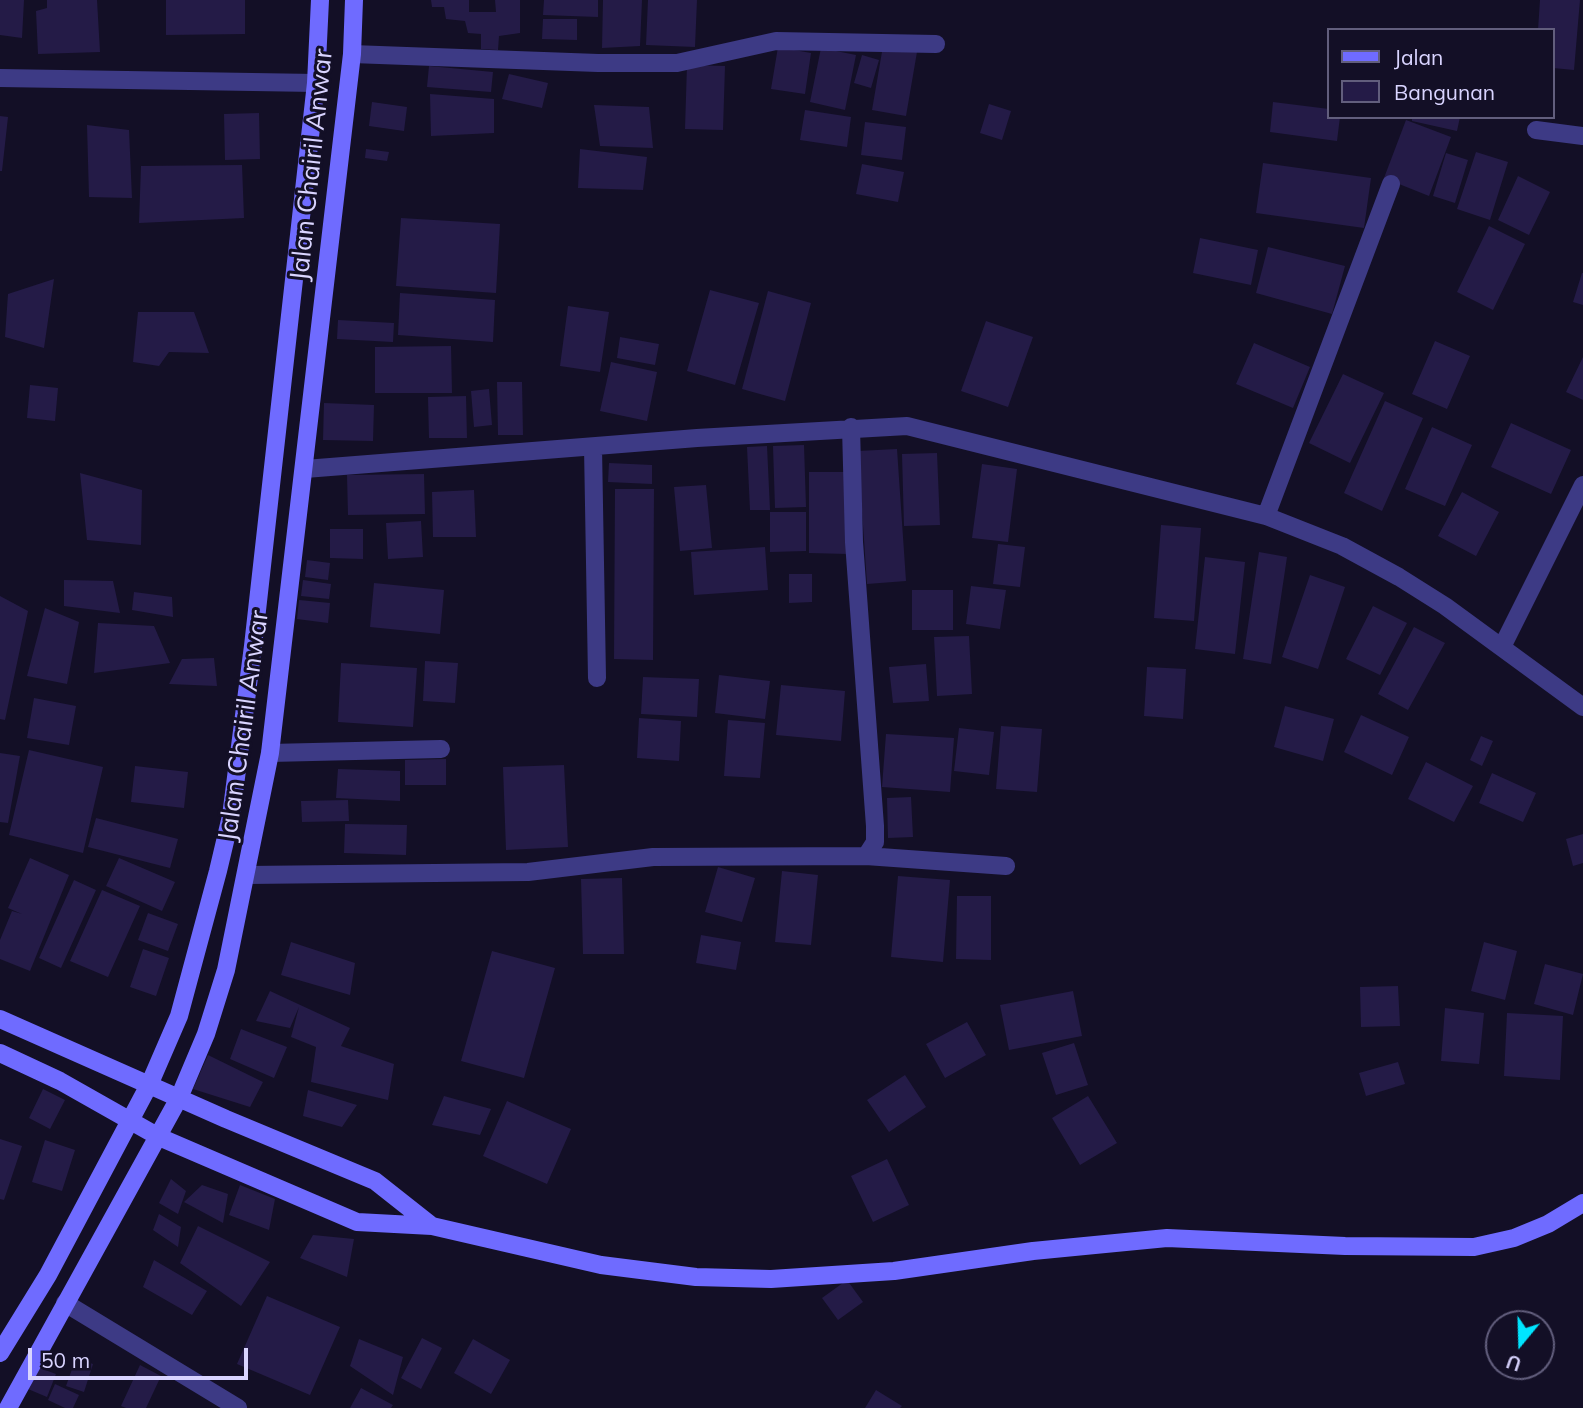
<!DOCTYPE html>
<style>
body{margin:0}
#map{position:relative;width:1583px;height:1408px;overflow:hidden;background:#130f26;font-family:Mulish,sans-serif}
canvas{display:block}
.legend{position:absolute;left:1327px;top:28px;width:228px;height:91px;box-sizing:border-box;background:#130f26;border:2px solid #625e7d;margin:0;padding:9px 12px;list-style:none;font-size:21px;color:#d9d4ff}
.legend li{display:flex;align-items:center;gap:14px;height:35px}
.legend b{width:35px;border:2px solid #625e7d}
.north{position:absolute;left:1485px;top:1310px;width:70px;height:70px;box-sizing:border-box;background:#130f26;border:2px solid #625e7d;border-radius:50%;rotate:199deg;font-size:19px;font-weight:700;line-height:28px;text-align:center;color:#d9d4ff}
.north::after{content:'';display:block;margin:auto;width:24px;height:32px;background:#00e5ff;clip-path:polygon(50% 0,100% 100%,50% 72%,0 100%)}
.scale{position:absolute;left:28px;top:1348px;width:220px;height:32px;box-sizing:border-box;border:4px solid #d9d4ff;border-top:0;padding-left:9px;font-size:21px;line-height:24px;white-space:nowrap;color:#d9d4ff;-webkit-text-stroke:5px #130f26;paint-order:stroke}
</style>
<div id="map">
<canvas width="1583" height="1408"></canvas>
<ul class="legend">
<li><b style="height:9px;background:#6f6bff"></b>Jalan</li>
<li><b style="height:19px;background:#241b47"></b>Bangunan</li>
</ul>
<div class="north">U</div>
<div class="scale">50 m</div>
</div>
<script>
const c = document.querySelector('canvas').getContext('2d');
c.lineJoin = 'round';
function fillPath(path, color) { c.fillStyle = color; c.fill(path, 'evenodd'); }
const poly = rows => new Path2D(rows.map(r => 'M' + r).join(''));
function stroke(path, color, width, dash) { c.strokeStyle = color; c.lineWidth = width; c.lineCap = dash ? 'butt' : 'round'; c.setLineDash(dash || []); c.stroke(path); }
function drawText(font, color, halo, rows, align = 'center') {
  c.font = font + ' Mulish,sans-serif'; c.lineWidth = 6; c.setLineDash([]); c.textBaseline = 'middle'; c.strokeStyle = halo; c.fillStyle = color; for (const [text, x, y, turn = 0] of rows) {
    c.save(); c.translate(x, y); c.rotate((+turn || 0) * Math.PI / 180); c.textAlign = isNaN(turn) ? turn : align; if (halo) c.strokeText(text, 0, 0); c.fillText(text, 0, 0); c.restore();
  }
}
fillPath(poly([
 [0,0,24,0,22,38,0,35],
 [47,0,97,0,100,52,38,54,36,11,47,8],
 [166,0,245,0,245,34,166,35],
 [431,0,469,0,469,12,496,12,495,0,520,0,520,33,499,36,498,50,481,49,481,34,468,33,465,21,446,19,444,7,432,7],
 [544,0,598,0,598,17,543,15],
 [603,0,642,0,640,46,602,48],
 [648,0,697,0,695,47,646,45],
 [1540,0,1580,0,1574,70,1553,68,1553,30,1538,30],
 [543,19,577,19,577,40,542,39],
 [883,46,917,52,906,116,872,110],
 [778,47,811,53,805,94,771,89],
 [821,48,856,55,845,110,810,102],
 [862,55,879,60,871,88,854,83],
 [687,65,725,66,723,130,685,129],
 [429,66,493,72,491,92,427,87],
 [509,74,548,83,542,108,502,99],
 [430,94,494,99,494,133,431,136],
 [372,102,407,107,404,131,369,126],
 [1273,102,1329,109,1329,117,1340,117,1337,141,1270,132],
 [989,104,1011,111,1002,140,980,133],
 [594,105,649,107,653,148,600,146],
 [805,110,851,117,847,147,800,140],
 [259,113,260,159,225,160,224,114],
 [0,116,8,117,2,171,0,171],
 [1412,117,1460,117,1457,131,1412,121],
 [1406,120,1451,137,1429,196,1384,178],
 [865,122,906,127,902,160,861,155],
 [87,125,129,130,132,198,89,197],
 [366,149,389,152,387,161,365,158],
 [580,149,647,157,643,190,578,188],
 [1476,152,1508,162,1490,220,1457,209],
 [1446,153,1468,160,1455,203,1433,196],
 [1263,163,1371,178,1364,228,1256,213],
 [862,164,904,172,898,202,856,194],
 [242,165,244,218,139,223,141,166],
 [1518,176,1550,192,1529,235,1498,220],
 [401,218,500,224,496,293,396,286],
 [1489,226,1525,244,1493,310,1457,292],
 [1200,238,1258,250,1251,285,1193,273],
 [1268,247,1345,266,1332,314,1256,293],
 [1582,273,1583,273,1583,305,1573,302],
 [54,279,44,348,5,337,8,294],
 [710,290,759,303,735,385,687,371],
 [768,291,811,303,785,401,742,389],
 [400,293,495,300,493,342,398,335],
 [568,306,609,312,600,372,560,366],
 [138,312,194,312,209,353,169,352,159,366,133,362],
 [338,320,394,323,393,342,337,339],
 [986,321,1033,337,1008,407,961,391],
 [620,337,659,344,655,365,617,358],
 [1435,341,1470,356,1447,409,1412,394],
 [1254,343,1310,367,1293,408,1236,384],
 [451,346,452,393,375,393,375,347],
 [1583,357,1583,400,1566,392],
 [611,362,657,372,647,421,600,411],
 [1343,374,1384,393,1350,463,1309,443],
 [497,382,522,382,523,435,498,435],
 [30,385,58,388,55,421,27,418],
 [489,389,492,425,474,427,471,391],
 [466,396,467,438,429,438,428,397],
 [1385,401,1423,418,1382,511,1344,493],
 [324,403,374,405,373,441,323,440],
 [1511,423,1571,450,1551,494,1491,467],
 [1432,427,1472,445,1445,506,1405,489],
 [804,445,806,507,775,508,773,446],
 [767,446,770,510,750,510,747,447],
 [897,449,906,581,867,584,858,451],
 [937,453,940,525,904,526,902,454],
 [609,463,652,465,652,484,608,482],
 [982,464,1017,469,1008,542,972,538],
 [809,472,848,472,848,554,809,553],
 [80,473,142,490,141,545,87,540],
 [424,474,425,514,348,515,347,475],
 [706,485,712,548,680,551,674,487],
 [615,489,654,489,653,660,614,659],
 [474,490,476,537,433,537,432,492],
 [1462,492,1499,512,1476,556,1438,536],
 [770,512,806,512,806,551,770,552],
 [421,521,423,557,388,559,386,523],
 [1161,525,1201,528,1194,621,1154,618],
 [330,529,363,529,363,559,330,558],
 [998,544,1025,547,1020,587,993,584],
 [765,547,768,590,694,595,691,552],
 [1259,552,1287,557,1271,664,1243,659],
 [1205,557,1245,562,1235,654,1195,649],
 [307,560,330,563,328,580,305,577],
 [789,574,812,574,812,602,789,603],
 [1310,575,1345,587,1318,669,1282,657],
 [64,580,113,581,120,613,64,606],
 [303,580,331,584,329,599,301,596],
 [374,583,444,590,440,634,370,627],
 [971,586,1006,590,1000,629,966,624],
 [912,590,953,590,953,630,912,630],
 [134,592,172,597,173,617,132,610],
 [0,596,28,611,5,720,0,719],
 [299,600,330,603,328,623,297,619],
 [1373,606,1407,623,1380,675,1346,659],
 [45,608,79,622,67,684,27,676],
 [98,623,154,626,170,663,94,673],
 [1414,627,1445,643,1408,710,1378,694],
 [969,636,972,694,937,696,934,637],
 [214,658,217,686,169,684,182,659],
 [425,661,458,663,455,703,423,701],
 [341,663,417,668,413,727,338,722],
 [926,664,929,701,893,703,889,667],
 [1147,667,1186,669,1183,719,1144,716],
 [719,675,770,681,765,719,715,713],
 [643,677,699,679,697,717,641,714],
 [781,685,845,691,841,741,776,735],
 [34,698,76,706,69,745,27,738],
 [1285,706,1334,719,1323,761,1274,747],
 [1361,715,1409,737,1392,775,1344,752],
 [639,718,681,721,679,761,637,758],
 [728,720,765,723,760,778,724,776],
 [1001,726,1042,729,1037,792,996,789],
 [959,728,994,732,989,775,954,771],
 [886,734,954,738,950,792,882,787],
 [1481,736,1493,741,1482,766,1470,760],
 [29,750,103,767,83,853,9,835],
 [0,753,20,756,8,823,0,822],
 [446,759,446,785,405,785,405,760],
 [1426,762,1473,786,1454,822,1408,799],
 [564,765,568,847,506,850,503,767],
 [135,766,188,772,184,808,131,802],
 [338,769,400,771,400,801,336,798],
 [1492,773,1536,793,1523,822,1479,803],
 [911,797,913,837,888,838,887,798],
 [348,800,349,821,302,822,301,801],
 [96,818,178,839,170,868,88,847],
 [345,824,407,825,406,855,344,853],
 [1583,834,1583,863,1573,866,1566,839],
 [30,858,69,875,30,971,0,959,0,940,12,911,22,914,8,908],
 [119,858,175,882,162,911,106,886],
 [718,867,755,878,742,922,705,912],
 [782,871,818,875,811,945,775,942],
 [898,876,950,880,943,962,891,957],
 [622,878,624,954,583,954,581,879],
 [74,880,96,890,61,968,39,958],
 [102,890,140,906,108,977,70,961],
 [957,896,991,896,991,960,956,959],
 [148,913,178,924,168,951,138,940],
 [701,935,741,942,736,970,696,963],
 [291,942,355,963,350,995,281,975],
 [1484,942,1517,951,1505,1000,1471,991],
 [143,949,169,958,156,996,130,987],
 [492,951,555,968,524,1078,461,1061],
 [1545,964,1583,974,1573,1015,1534,1004],
 [1398,986,1400,1026,1361,1027,1360,987],
 [270,991,350,1028,341,1046,394,1064,388,1100,311,1082,316,1047,291,1037,299,1007,290,1028,256,1021],
 [1073,991,1082,1036,1009,1050,1000,1005],
 [1445,1008,1484,1013,1479,1064,1441,1061],
 [1507,1013,1563,1016,1560,1080,1504,1076],
 [967,1022,986,1055,945,1078,926,1044],
 [241,1029,287,1047,274,1078,230,1059],
 [1074,1043,1088,1085,1056,1095,1042,1053],
 [208,1055,263,1082,250,1107,193,1089],
 [1398,1062,1405,1084,1366,1096,1359,1073],
 [905,1075,926,1107,889,1132,867,1100],
 [43,1089,65,1100,50,1129,29,1118],
 [308,1090,357,1105,342,1127,303,1116],
 [444,1096,491,1109,480,1135,432,1125],
 [1088,1096,1117,1143,1080,1165,1052,1118],
 [507,1101,571,1129,547,1184,483,1156],
 [0,1139,22,1146,4,1200,0,1199],
 [45,1140,75,1150,62,1191,32,1182],
 [887,1159,909,1205,873,1222,851,1176],
 [171,1179,186,1191,178,1214,159,1203],
 [202,1185,228,1194,223,1223,184,1202],
 [240,1185,275,1199,269,1230,229,1215],
 [159,1214,181,1227,178,1247,153,1230],
 [198,1226,270,1262,241,1306,180,1263],
 [313,1235,354,1239,347,1277,300,1258],
 [154,1260,207,1291,192,1315,143,1287],
 [847,1280,863,1302,838,1320,822,1298],
 [267,1296,340,1327,310,1395,237,1364],
 [422,1338,442,1348,421,1389,401,1378],
 [359,1339,403,1357,393,1395,350,1366],
 [473,1339,510,1360,491,1394,454,1373],
 [76,1358,93,1364,84,1392,66,1386],
 [140,1365,161,1376,146,1408,126,1408,121,1406],
 [37,1367,56,1374,47,1397,28,1389],
 [55,1384,79,1395,73,1408,65,1408,48,1400],
 [361,1388,393,1405,391,1408,350,1408],
 [876,1390,902,1406,900,1408,865,1408]
]), '#241b47');
stroke(poly([
 [352,54,598,63,677,63,776,41,936,44],
 [0,78,316,83],
 [1536,130,1583,136],
 [851,427,854,542,875,826,875,842,866,856],
 [593,447,597,678],
 [305,469,697,438,907,426,1266,516,1342,546,1399,577,1445,606,1583,707],
 [1266,516,1391,184],
 [1502,647,1583,485],
 [270,753,441,749],
 [247,875,528,872,653,857,866,856,1006,866],
 [65,1303,238,1408]
]), '#3d3a85', 18);
stroke(poly([
 [0,1019,226,1119,375,1181,432,1226],
 [0,1053,60,1081,159,1137,357,1222,432,1226,601,1265,696,1277,771,1279,894,1271,1033,1251,1167,1238,1345,1246,1474,1247,1514,1238,1548,1224,1583,1203],
 [0,1353,48,1275,150,1083,179,1016,218,871,231,816,253,646,316,83,320,0],
 [8,1408,179,1098,206,1034,226,970,270,753,352,54,354,0]
]), '#6f6bff', 18);
drawText('26px', '#d9d4ff', '#130f26', [
 ["Jalan Chairil Anwar",312,165,-84],
 ["Jalan Chairil Anwar",244,726,-82]
]);
</script>
